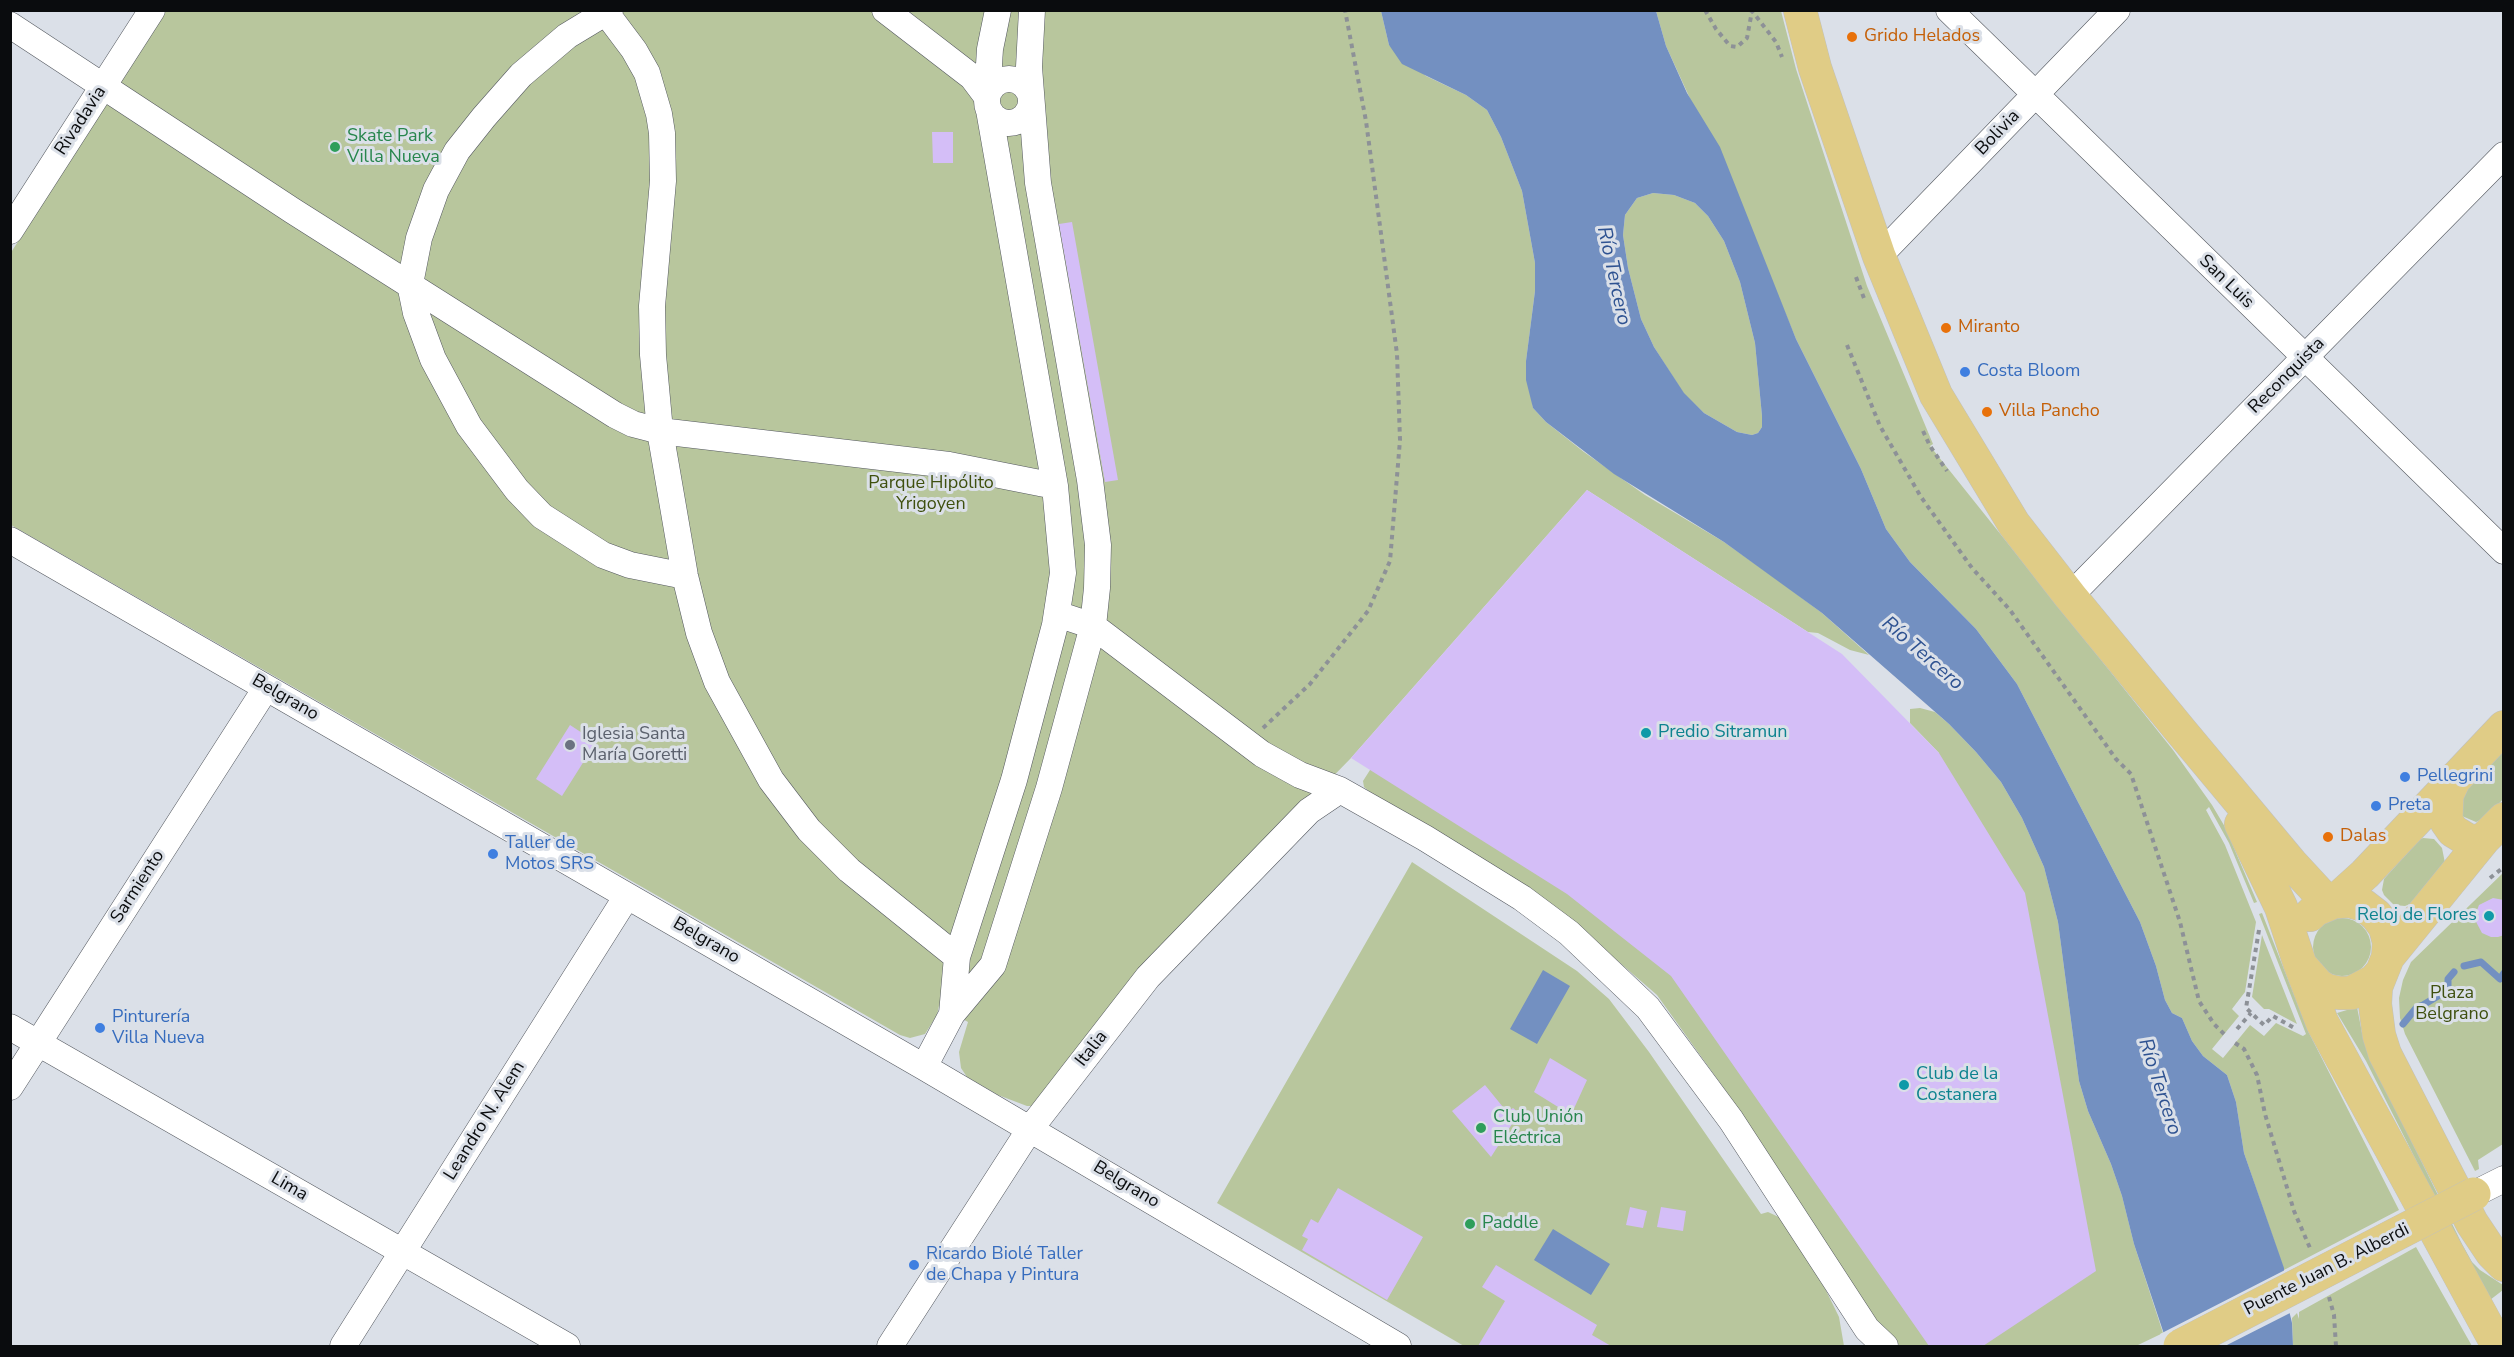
<!DOCTYPE html>
<meta charset="utf-8">
<style>
body{margin:0}
#map{position:relative;width:2514px;height:1357px;overflow:hidden;background:#dbe0e8;font-family:"Nunito Sans",sans-serif}
canvas{display:block}
.frame{position:absolute;inset:0;border:12px solid #0a0c0e;pointer-events:none}
</style>
<div id="map">
<canvas width="2514" height="1357"></canvas>
<div class="frame"></div>
</div>
<script>
const c = document.querySelector('canvas').getContext('2d');
c.lineJoin = 'round';
function fillPath(path, color) { c.fillStyle = color; c.fill(path, 'evenodd'); }
const poly = rows => new Path2D(rows.map(r => 'M' + r).join(''));
function stroke(path, color, width, dash) { c.strokeStyle = color; c.lineWidth = width; c.lineCap = dash ? 'butt' : 'round'; c.setLineDash(dash || []); c.stroke(path); }
function drawText(font, color, halo, rows, align = 'center') {
  c.font = font + ' "Nunito Sans",sans-serif'; c.lineWidth = 6; c.setLineDash([]); c.textBaseline = 'middle'; c.strokeStyle = halo; c.fillStyle = color; for (const [text, x, y, turn = 0] of rows) {
    c.save(); c.translate(x, y); c.rotate((+turn || 0) * Math.PI / 180); c.textAlign = isNaN(turn) ? turn : align; if (halo) c.strokeText(text, 0, 0); c.fillText(text, 0, 0); c.restore();
  }
}
fillPath(poly([
 [166,11,1381,11,1389,45,1426,76,1466,95,1487,110,1501,137,1522,191,1535,263,1535,291,1526,361,1533,408,1546,422,1584,452,1645,495,1724,542,1775,578,1822,613,1869,655,1850,650,1818,633,1808,632,1587,490,1351,758,1146,968,1034,1106,1027,1106,998,1095,967,1077,961,1068,959,1052,968,1022,939,1006,937,1015,925,1034,910,1038,900,1035,11,525,10,254],
 [1656,11,1781,11,1796,69,1867,286,1933,444,1930,446,2173,750,2212,805,2225,827,2257,902,2254,903,2229,843,2209,807,2206,810,2225,845,2256,922,2245,992,2232,1009,2239,1016,2212,1049,2223,1058,2250,1025,2264,1036,2276,1023,2303,1036,2306,1034,2259,914,2262,913,2309,1033,2399,1210,2284,1270,2244,1153,2236,1102,2227,1075,2203,1056,2192,1041,2182,1018,2172,1013,2165,1000,2156,966,2140,922,2017,684,1976,629,1910,562,1886,529,1861,469,1796,339,1757,245,1666,46],
 [1653,193,1674,195,1695,203,1708,216,1724,241,1740,282,1755,343,1762,416,1762,427,1758,433,1752,435,1737,432,1704,413,1684,394,1654,347,1641,319,1628,268,1623,235,1625,215,1637,198],
 [1920,708,1935,712,1949,724,1976,752,2001,782,2022,818,2044,867,2058,922,2079,1081,2088,1111,2111,1164,2122,1196,2134,1244,2163,1333,2136,1346,1900,1346,1872,1316,1743,1115,1657,995,1560,911,1371,793,1364,787,1363,781,1370,770,1939,753,1910,723,1910,709],
 [2503,748,2503,799,2487,817,2476,822,2462,816,2462,790],
 [2423,838,2434,839,2442,848,2445,863,2410,904,2405,906,2394,905,2384,895,2382,890,2384,879,2419,840],
 [1412,862,1577,971,1609,999,1649,1052,1761,1214,1768,1212,1785,1220,1816,1270,1839,1317,1844,1346,1464,1346,1217,1203],
 [2503,873,2503,1144,2478,1160,2479,1169,2475,1171,2405,1034,2400,1018,2399,998,2403,980,2411,962],
 '2313 947a29 29 0 1 1 58 0a29 29 0 1 1-58 0Z',
 [2262,935,2297,1024,2269,1009,2264,1009,2252,997],
 [2357,1007,2363,1038,2371,1059,2462,1244,2472,1262,2480,1270,2503,1285,2503,1290,2490,1300,2485,1297,2366,1061,2337,1013],
 [2416,1247,2472,1346,2293,1346,2292,1318,2297,1313,2299,1319,2299,1312]
]), '#b8c69d');
fillPath(poly([
 [1381,11,1656,11,1666,46,1687,93,1720,147,1796,339,1861,469,1886,529,1910,562,1976,629,2017,684,2140,922,2156,966,2165,1000,2172,1013,2182,1018,2192,1041,2203,1056,2227,1075,2236,1102,2244,1153,2284,1268,2284,1289,2292,1323,2293,1346,2168,1346,2134,1244,2122,1196,2111,1164,2088,1111,2079,1081,2058,922,2044,867,2022,818,2001,782,1976,752,1949,724,1822,613,1724,542,1614,474,1546,422,1533,408,1526,380,1526,361,1535,291,1535,263,1522,191,1501,137,1487,110,1466,95,1402,64,1389,45],
 [1653,193,1674,195,1695,203,1708,216,1724,241,1740,282,1755,343,1762,416,1762,427,1758,433,1752,435,1737,432,1704,413,1684,393,1654,347,1641,319,1628,268,1623,235,1625,215,1637,198],
 [1543,970,1570,986,1537,1044,1510,1029],
 [1553,1229,1610,1264,1591,1295,1534,1260]
]), '#7390c1');
fillPath(poly([
 [2287,1269,2287,1289,2292,1312,2225,1346,2164,1346,2160,1334]
]), '#dbe0e8');
stroke(poly([
 [2464,966,2481,962,2500,979,2504,973],
 [2403,1024,2417,1007,2423,1005,2448,990,2448,979,2454,972]
]), '#7390c1', 7);
fillPath(poly([
 [932,132,953,132,953,163,933,163],
 [1072,222,1118,480,1105,482,1059,224],
 [1587,490,1842,654,1939,753,2025,893,2096,1271,1983,1346,1929,1346,1671,976,1567,894,1351,758],
 [570,725,596,742,562,796,536,779],
 [2493,898,2504,900,2504,935,2498,937,2491,937,2482,933,2474,918,2479,905],
 [1550,1058,1587,1080,1571,1115,1534,1092],
 [1485,1085,1507,1112,1513,1108,1519,1113,1491,1157,1452,1111],
 [1338,1188,1423,1237,1387,1300,1302,1250,1308,1239,1302,1236,1311,1219,1318,1223],
 [1630,1207,1647,1211,1643,1228,1626,1225],
 [1661,1207,1686,1211,1683,1231,1657,1227],
 [1496,1265,1597,1325,1592,1335,1611,1346,1478,1346,1505,1301,1482,1287]
]), '#d4bef7');
const minor = poly([
 [604,10,634,50,647,73,659,114,662,133,663,181,652,306,653,355,660,431,685,576,699,633,717,682,771,780,809,830,849,870,957,957],
 [610,10,567,36,521,75,484,117,457,151,436,190,419,238,410,284,416,313,433,359,469,426,517,490,542,516,603,555,630,565,685,576],
 [885,10,972,77,987,97],
 [1949,10,2504,551],
 [10,25,293,211,615,415,633,424,660,431,949,465,1055,486],
 '987 101a22 22 0 1 1 44 0a22 22 0 1 1-44 0Z',
 [987,97,990,49,998,10],
 [10,231,152,10],
 [1879,256,2117,10],
 [10,540,924,1067,1398,1346],
 [2070,596,2504,155],
 [1057,614,1093,626,1262,754,1300,775,1340,790,1425,838,1522,898,1569,933,1648,1008,1731,1120,1867,1329,1885,1346],
 [952,1014,957,957,1014,780,1055,625,1063,573,1055,486,989,110],
 [10,1027,567,1346],
 [924,1067,952,1014,993,965,1049,788,1093,626,1097,588,1098,545,1090,480,1038,183,1029,67,1032,10],
 [10,1087,266,688],
 [2474,1194,2504,1179],
 [343,1346,627,896],
 [890,1346,1030,1129,1148,977,1309,811,1340,790]
]);
const major = poly([
 [1800,10,1815,68,1879,256,1936,395,2014,524,2070,596,2180,730,2291,863,2328,903],
 [2455,778,2447,795,2446,821,2453,831,2471,842,2484,839],
 [2241,824,2281,907,2300,964,2322,1022,2498,1346],
 [2334,902,2365,874,2504,727],
 [2388,957,2484,839,2504,819],
 [2302,967,2318,985,2326,990,2339,993,2351,993,2374,981,2382,972,2388,957,2389,942,2385,927,2376,915,2363,905,2349,901,2334,902,2315,910,2310,915],
 [2382,972,2376,987,2375,1004,2379,1035,2385,1054,2472,1223,2492,1253,2504,1265]
]);
stroke(minor, '#54585f', 27);
stroke(major, '#bfc0c0', 34);
stroke(poly([
 [1705,10,1716,29,1730,46,1737,47,1747,38,1752,11,1776,42,1782,57],
 [1856,277,1865,301],
 [1847,345,1880,426,1921,497,1972,568,2010,610,2116,759,2131,774,2180,922,2199,1001,2214,1024,2224,1034],
 [1923,431,1930,446,1947,471],
 [1263,728,1310,684,1368,611,1390,561,1400,440,1397,354,1366,121,1345,10],
 [2490,878,2504,867],
 [2259,930,2246,1008,2264,1025,2273,1016,2296,1029],
 [2237,1029,2251,1013],
 [2235,1043,2244,1049,2257,1075,2265,1114,2294,1211,2310,1248],
 [2329,1297,2334,1315,2336,1346]
]), '#8d9197', 4, [4.5, 4.5]);
stroke(minor, '#fff', 26);
stroke(major, '#e0cc86', 33);
const majorBridge = poly([
 [2180,1346,2474,1194]
]);
stroke(majorBridge, '#bfc0c0', 34, []);
stroke(majorBridge, '#e0cc86', 33);
for (const [x, y, r, color] of [
 [1852,37,6,"#e8710a"],
 [335,147,6,"#2e9e5b"],
 [1946,328,6,"#e8710a"],
 [1965,372,6,"#3f7fe0"],
 [1987,412,6,"#e8710a"],
 [1646,733,6,"#0f9aa8"],
 [570,745,6,"#6b7280"],
 [2405,777,6,"#3f7fe0"],
 [2376,806,6,"#3f7fe0"],
 [2328,837,6,"#e8710a"],
 [493,854,6,"#3f7fe0"],
 [2489,916,6,"#0f9aa8"],
 [100,1028,6,"#3f7fe0"],
 [1904,1085,6,"#0f9aa8"],
 [1481,1128,6,"#2e9e5b"],
 [1470,1224,6,"#2e9e5b"],
 [914,1265,6,"#3f7fe0"]
]) { const dot = new Path2D(); dot.arc(x, y, r, 0, 2 * Math.PI); c.fillStyle = color; c.fill(dot); stroke(dot, '#dbe0e8', 2); }
drawText('18px', '#c56008', '#dbe0e8', [
 ["Grido Helados",1864,37],
 ["Miranto",1958,328],
 ["Villa Pancho",1999,412],
 ["Dalas",2340,837]
], 'left');
drawText('18px', '#0a0c0e', '#dbe0e8', [
 ["Rivadavia",81,121,-57],
 ["Bolivia",1998,133,-46],
 ["San Luis",2226,282,44],
 ["Reconquista",2287,376,-45],
 ["Belgrano",285,698,30],
 ["Sarmiento",138,887,-57],
 ["Belgrano",706,941,30],
 ["Italia",1092,1049,-52],
 ["Leandro N. Alem",485,1121,-58],
 ["Belgrano",1126,1185,31],
 ["Lima",289,1187,30],
 ["Puente Juan B. Alberdi",2327,1270,-27]
]);
drawText('18px', '#27864d', '#dbe0e8', [
 ["Skate Park",347,137],
 ["Villa Nueva",347,158],
 ["Club Unión",1493,1118],
 ["Eléctrica",1493,1139],
 ["Paddle",1482,1224]
], 'left');
drawText('18px', '#366cbe', '#dbe0e8', [
 ["Costa Bloom",1977,372],
 ["Pellegrini",2417,777],
 ["Preta",2388,806],
 ["Taller de",505,844],
 ["Motos SRS",505,865],
 ["Pinturería",112,1018],
 ["Villa Nueva",112,1039],
 ["Ricardo Biolé Taller",926,1255],
 ["de Chapa y Pintura",926,1276]
], 'left');
drawText('18px', '#3f500f', '#dbe0e8', [
 ["Parque Hipólito",931,484],
 ["Yrigoyen",931,505],
 ["Plaza",2452,994],
 ["Belgrano",2452,1015]
]);
drawText('18px', '#0d838f', '#dbe0e8', [
 ["Predio Sitramun",1658,733],
 ["Reloj de Flores",2477,916,"right"],
 ["Club de la",1916,1075],
 ["Costanera",1916,1096]
], 'left');
drawText('18px', '#5b616d', '#dbe0e8', [
 ["Iglesia Santa",582,735],
 ["María Goretti",582,756]
], 'left');
drawText('italic 20px', '#2e5291', '#dbe0e8', [
 ["Río Tercero",1613,276,78],
 ["Río Tercero",1922,654,41],
 ["Río Tercero",2159,1087,72]
]);
</script>
